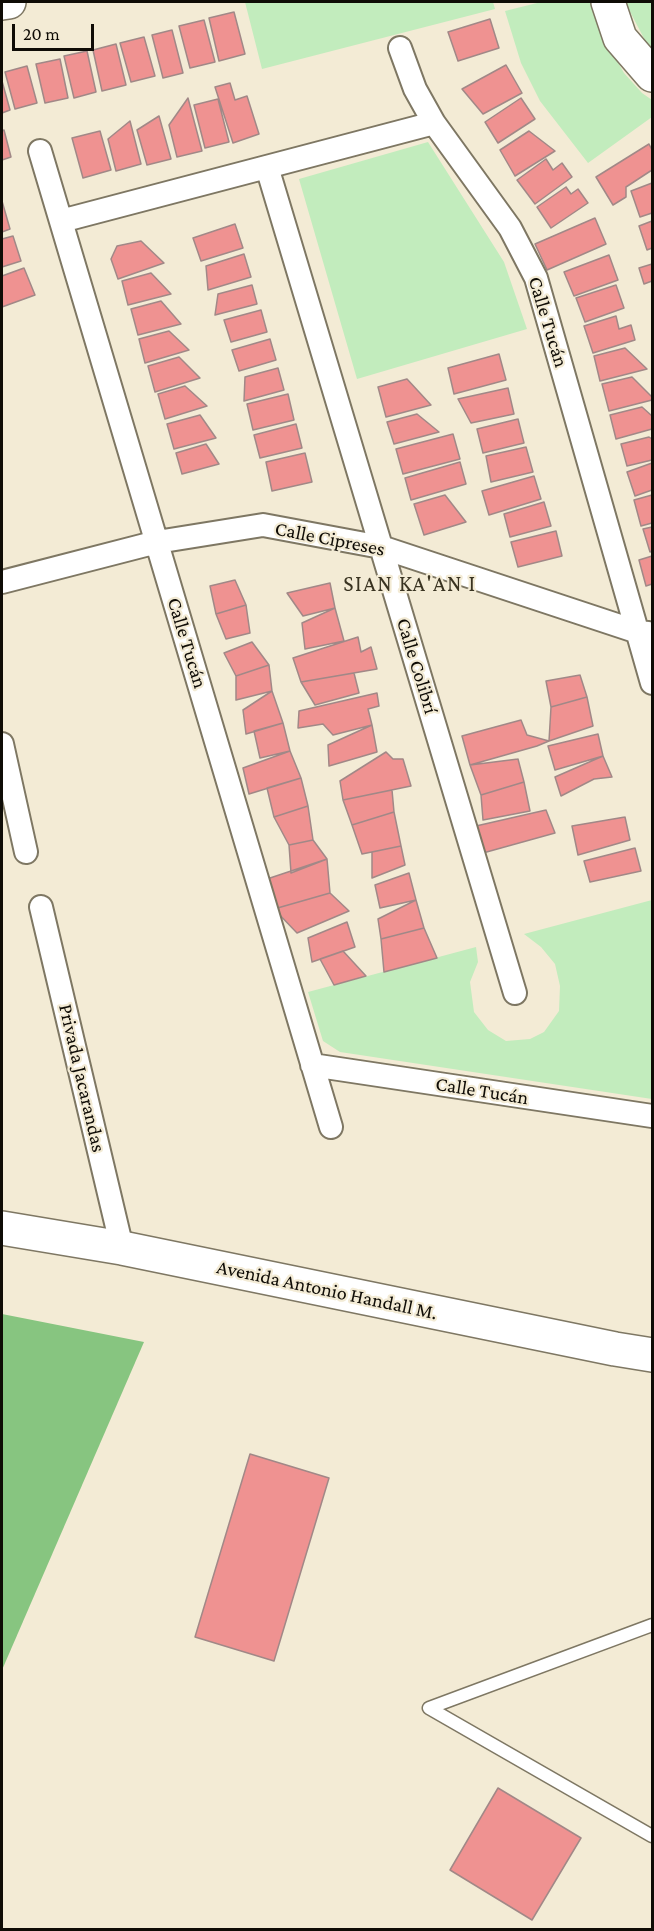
<!DOCTYPE html>
<meta charset="utf-8">
<style>
body{margin:0}
#map{position:relative;width:654px;height:1931px;overflow:hidden;background:#f3ebd5;font-family:"Crimson Pro",serif}
canvas{display:block}
.frame{position:absolute;inset:0;border:3px solid #0f0c06;pointer-events:none}
.scale{position:absolute;left:12px;top:24px;width:82px;height:27px;box-sizing:border-box;border:3px solid #0f0c06;border-top:0;padding-left:8px;font-size:18px;line-height:21px;white-space:nowrap;color:#0f0c06;-webkit-text-stroke:4px #f3ebd5;paint-order:stroke}
</style>
<div id="map">
<canvas width="654" height="1931"></canvas>
<div class="frame"></div>
<div class="scale">20 m</div>
</div>
<script>
const c = document.querySelector('canvas').getContext('2d');
c.lineJoin = 'round';
function fillPath(path, color) { c.fillStyle = color; c.fill(path, 'evenodd'); }
const poly = rows => new Path2D(rows.map(r => 'M' + r).join(''));
function stroke(path, color, width, dash) { c.strokeStyle = color; c.lineWidth = width; c.lineCap = dash ? 'butt' : 'round'; c.setLineDash(dash || []); c.stroke(path); }
function drawText(font, color, halo, rows, align = 'center') {
  c.font = font + ' "Crimson Pro",serif'; c.lineWidth = 4.5; c.setLineDash([]); c.textBaseline = 'middle'; c.strokeStyle = halo; c.fillStyle = color; for (const [text, x, y, turn = 0] of rows) {
    c.save(); c.translate(x, y); c.rotate((+turn || 0) * Math.PI / 180); c.textAlign = isNaN(turn) ? turn : align; if (halo) c.strokeText(text, 0, 0); c.fillText(text, 0, 0); c.restore();
  }
}
fillPath(poly([
 [245,2,493,2,495,9,262,69],
 [541,2,591,2,607,43,624,73,642,93,652,100,652,117,588,163,540,101,521,63,505,11],
 [625,2,651,2,652,49,649,48],
 [428,142,504,262,527,329,357,379,299,179],
 [652,900,652,1099,340,1052,323,1041,308,992,476,947,478,962,470,982,474,1012,488,1030,506,1041,530,1039,544,1032,559,1011,560,986,555,964,541,947,524,934]
]), '#c2ecbd');
fillPath(poly([
 [2,1314,144,1342,2,1670]
]), '#87c580');
const building = poly([
 [234,12,245,54,219,61,209,18,234,12],
 [490,19,499,48,458,61,448,32,490,19],
 [204,20,215,62,190,68,179,26,204,20],
 [172,30,183,73,163,78,152,35,172,30],
 [144,37,155,76,131,82,120,43,144,37],
 [116,44,126,85,102,91,93,50,116,44],
 [87,51,96,92,74,98,64,56,87,51],
 [60,59,68,98,45,103,36,64,60,59],
 [506,65,522,93,483,114,462,89,506,65],
 [27,66,37,103,15,109,5,72,27,66],
 [2,81,10,110,2,113,2,81],
 [230,83,235,100,247,96,259,134,233,143,215,87,230,83],
 [188,98,202,151,177,157,169,125,188,98],
 [521,98,535,119,498,143,485,122,521,98],
 [218,99,229,142,205,148,194,105,218,99],
 [159,116,171,159,147,165,137,130,159,116],
 [130,121,141,164,116,171,108,139,130,121],
 [4,130,11,157,2,160,2,131,4,130],
 [100,131,111,170,83,178,72,138,100,131],
 [529,131,555,151,515,176,500,150,529,131],
 [649,144,652,150,652,170,626,187,626,197,613,205,596,177,649,144],
 [546,159,553,170,562,163,572,177,535,204,517,180,546,159],
 [652,183,652,213,640,217,631,191,652,183],
 [566,187,571,194,578,189,588,203,551,228,537,207,566,187],
 [2,201,10,229,2,232,2,201],
 [595,218,606,244,547,270,535,244,595,218],
 [652,221,652,248,647,250,639,226,652,221],
 [235,224,243,248,201,261,193,238,235,224],
 [13,236,21,261,2,267,2,239,13,236],
 [141,241,164,263,118,279,111,259,117,246,141,241],
 [244,254,251,277,208,290,206,266,244,254],
 [609,255,618,280,574,296,564,272,609,255],
 [652,264,652,281,644,284,639,268,652,264],
 [24,268,35,295,2,307,2,276,24,268],
 [151,273,171,294,128,305,122,281,151,273],
 [252,285,257,304,215,315,218,294,252,285],
 [616,285,624,308,585,322,576,298,616,285],
 [161,301,181,324,138,335,131,309,161,301],
 [261,310,267,332,231,342,224,320,261,310],
 [616,316,619,329,631,325,635,340,593,353,584,326,616,316],
 [169,331,189,350,145,363,139,339,169,331],
 [270,339,276,360,239,371,232,350,270,339],
 [625,348,647,369,600,381,594,356,625,348],
 [499,354,506,380,454,394,448,368,499,354],
 [179,357,200,378,155,392,148,366,179,357],
 [278,368,284,390,244,401,245,377,278,368],
 [632,377,652,397,652,400,609,411,602,384,632,377],
 [407,379,431,405,386,417,378,387,407,379],
 [185,386,207,406,165,419,158,394,185,386],
 [508,388,514,414,471,423,458,399,508,388],
 [288,394,294,420,253,430,247,404,288,394],
 [642,407,652,416,652,429,616,439,610,415,642,407],
 [417,414,439,432,394,444,387,422,417,414],
 [200,415,216,438,174,449,167,424,200,415],
 [518,419,524,443,483,453,477,429,518,419],
 [296,424,302,448,260,458,254,435,296,424],
 [453,434,460,459,403,474,396,449,453,434],
 [649,437,652,439,652,460,627,466,621,444,649,437],
 [206,444,219,464,182,474,176,453,206,444],
 [526,447,533,472,491,482,486,456,526,447],
 [305,453,312,482,272,491,266,462,305,453],
 [460,462,466,484,411,500,405,478,460,462],
 [652,463,652,490,635,496,627,472,652,463],
 [534,476,541,499,489,515,482,491,534,476],
 [445,495,466,522,424,535,414,504,445,495],
 [652,495,652,523,641,526,634,500,652,495],
 [544,502,551,526,510,537,504,514,544,502],
 [652,527,652,551,650,552,643,529,652,527],
 [556,531,562,556,518,567,511,542,556,531],
 [652,556,652,584,646,586,639,560,652,556],
 [235,580,246,605,216,614,210,586,235,580],
 [330,583,335,608,303,616,287,593,330,583],
 [246,605,250,633,226,639,216,614,246,605],
 [335,608,344,641,305,649,302,623,335,608],
 [358,637,361,652,371,647,377,669,301,682,293,658,358,637],
 [252,642,269,665,236,676,224,653,252,642],
 [269,665,272,691,236,700,236,676,269,665],
 [354,673,359,693,315,705,301,682,354,673],
 [580,675,587,697,551,707,546,681,580,675],
 [272,691,283,723,246,734,243,710,272,691],
 [377,693,379,706,368,709,372,725,333,735,323,724,298,728,299,711,377,693],
 [587,697,593,726,549,741,551,707,587,697],
 [521,720,527,735,549,741,537,746,470,765,462,736,521,720],
 [283,723,290,751,260,758,254,731,283,723],
 [372,725,377,752,329,766,328,745,372,725],
 [598,734,603,756,555,770,548,746,598,734],
 [290,751,301,778,249,794,243,768,290,751],
 [386,752,393,759,403,759,411,786,343,800,340,781,386,752],
 [603,756,612,777,594,779,561,796,555,777,603,756],
 [518,759,524,782,481,795,470,765,518,759],
 [301,778,308,806,274,817,267,788,301,778],
 [524,782,530,811,483,820,481,795,524,782],
 [392,790,394,812,352,825,343,800,392,790],
 [308,806,313,840,289,845,274,817,308,806],
 [546,810,555,833,483,853,476,826,546,810],
 [394,812,401,846,362,854,352,825,394,812],
 [625,817,630,840,578,855,572,826,625,817],
 [313,840,327,859,291,873,289,845,313,840],
 [401,846,405,865,372,878,372,852,401,846],
 [635,848,641,871,590,882,584,861,635,848],
 [327,859,330,893,274,909,261,881,327,859],
 [409,873,416,900,380,908,375,885,409,873],
 [330,893,349,911,297,933,274,909,330,893],
 [416,900,424,928,381,939,378,919,416,900],
 [347,922,355,947,312,962,308,938,347,922],
 [424,928,437,958,384,972,381,939,424,928],
 [343,951,366,976,334,985,320,959,343,951],
 [250,1454,329,1478,274,1661,195,1637,250,1454],
 [498,1788,581,1838,532,1920,450,1870,498,1788]
]);
fillPath(building, '#ef9291');
stroke(building, '#a18887', 1.5);
const lane = poly([
 [652,1625,429,1708,652,1836]
]);
const street = poly([
 [400,48,415,89,434,123,510,228,536,278,652,683],
 [40,151,331,1127],
 [267,167,515,993],
 [61,221,434,123],
 [2,582,157,542,263,525,381,547,638,632,648,633],
 [2,744,26,852],
 [41,907,122,1248],
 [312,1065,652,1116]
]);
const secondary = poly([
 [608,2,620,38,652,75],
 [2,3,9,2],
 [2,1228,122,1248,615,1349,652,1355]
]);
stroke(lane, '#7e7763', 15);
stroke(street, '#7e7763', 26);
stroke(secondary, '#7e7763', 36);
stroke(lane, '#fff', 12);
stroke(street, '#fff', 22);
stroke(secondary, '#fff', 33);
drawText('20px', '#0f0c06', '#f3ebd5', [
 ["Calle Tucán",548,322,73],
 ["Calle Cipreses",330,539,11],
 ["Calle Tucán",187,643,73],
 ["Calle Colibrí",417,666,73],
 ["Privada Jacarandas",82,1078,77],
 ["Calle Tucán",482,1091,9],
 ["Avenida Antonio Handall M.",327,1290,12]
]);
c.letterSpacing = '1.5px';
drawText('22px', '#393321', '#f3ebd5', [
 ["SIAN KA'AN I",410,584]
]);
c.letterSpacing = '0px';
</script>
